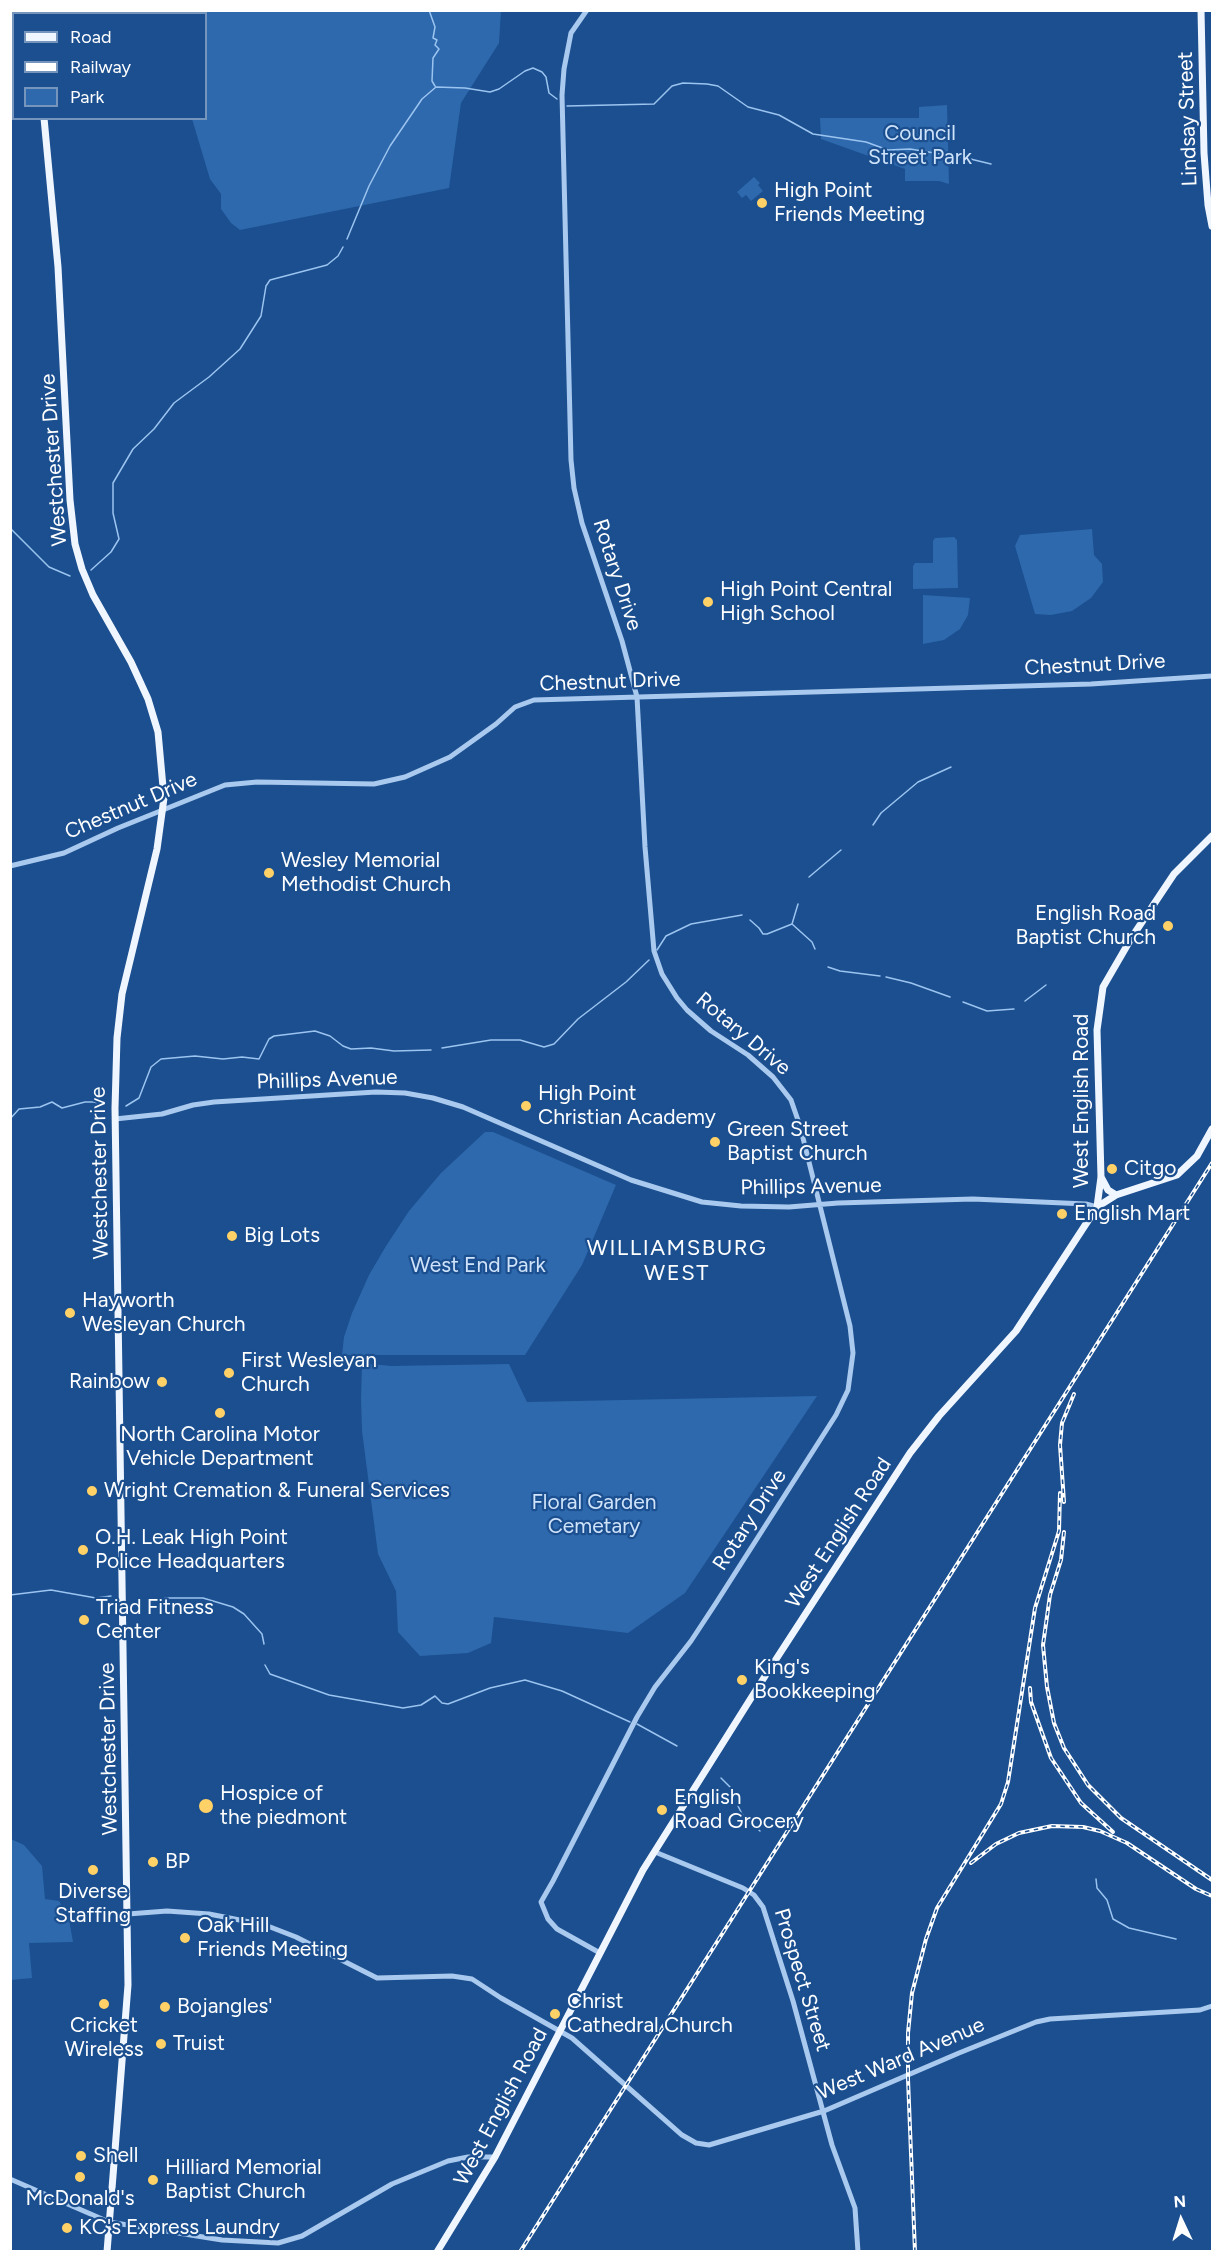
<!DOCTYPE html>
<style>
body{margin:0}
#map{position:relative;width:1223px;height:2262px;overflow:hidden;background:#1b4f8f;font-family:Figtree,sans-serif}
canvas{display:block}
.frame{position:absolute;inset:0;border:12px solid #fff;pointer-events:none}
.legend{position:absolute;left:12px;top:12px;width:195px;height:108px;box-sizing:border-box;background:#1b4f8f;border:2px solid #7695bc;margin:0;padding:8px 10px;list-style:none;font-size:18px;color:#fff}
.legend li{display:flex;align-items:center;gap:12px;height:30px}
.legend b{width:30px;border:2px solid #7695bc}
.north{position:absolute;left:1151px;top:2190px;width:60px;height:60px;-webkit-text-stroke:4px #1b4f8f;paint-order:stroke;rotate:356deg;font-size:16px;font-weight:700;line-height:24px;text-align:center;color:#fff}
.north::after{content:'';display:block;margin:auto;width:21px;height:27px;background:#fff;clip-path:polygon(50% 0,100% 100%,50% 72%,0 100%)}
</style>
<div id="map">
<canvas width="1223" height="2262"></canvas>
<div class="frame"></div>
<ul class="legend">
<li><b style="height:8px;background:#f0f6ff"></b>Road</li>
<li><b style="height:8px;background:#fff"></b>Railway</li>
<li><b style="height:16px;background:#2e69ad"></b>Park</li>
</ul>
<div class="north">N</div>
</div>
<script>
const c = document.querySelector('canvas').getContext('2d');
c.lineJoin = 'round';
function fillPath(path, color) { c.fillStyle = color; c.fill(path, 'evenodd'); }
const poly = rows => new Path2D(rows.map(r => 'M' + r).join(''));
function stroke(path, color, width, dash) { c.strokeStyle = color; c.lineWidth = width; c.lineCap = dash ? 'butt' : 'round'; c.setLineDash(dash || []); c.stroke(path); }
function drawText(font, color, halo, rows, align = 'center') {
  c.font = font + ' Figtree,sans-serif'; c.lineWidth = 4.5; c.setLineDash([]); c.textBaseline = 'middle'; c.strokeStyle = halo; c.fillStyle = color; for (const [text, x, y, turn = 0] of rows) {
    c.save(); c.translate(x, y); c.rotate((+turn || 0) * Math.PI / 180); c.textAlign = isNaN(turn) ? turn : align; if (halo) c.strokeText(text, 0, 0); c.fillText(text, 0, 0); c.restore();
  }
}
fillPath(poly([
 [501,11,499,43,461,103,449,188,240,230,231,223,221,209,221,194,210,179,192,119,206,118,206,14,160,13,159,11],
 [947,105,949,184,939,181,905,181,905,169,821,139,820,118,919,118,919,107],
 [754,177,760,183,758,185,763,191,751,201,746,195,742,198,737,192],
 [1092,529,1094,555,1102,564,1103,582,1091,598,1072,611,1051,615,1035,614,1015,546,1020,535],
 [954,537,957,540,958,588,913,589,913,566,915,563,933,563,933,541,935,538],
 [923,595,970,598,968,615,960,629,944,640,923,644],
 [485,1132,493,1132,616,1185,582,1265,525,1355,342,1355,344,1337,352,1313,369,1275,386,1246,409,1211,441,1173],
 [362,1363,391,1366,509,1364,527,1402,817,1396,685,1593,628,1633,494,1617,491,1643,468,1653,420,1656,398,1632,396,1591,378,1554,362,1431,361,1399],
 [11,1839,24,1845,42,1866,45,1899,59,1901,69,1919,73,1942,29,1943,32,1978,11,1980]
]), '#2e69ad');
stroke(poly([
 [429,10,435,27,433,38,437,40,435,45,439,49,433,58,432,81,435,86],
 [567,106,654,104,672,86,683,83,707,84,718,86,748,107,779,115,813,134,866,142,888,150,910,149,947,155],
 [958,156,991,164],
 [347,239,369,186,390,146,422,99,436,87,465,88,490,92,499,89,525,71,533,68,542,72,546,77,549,93,557,99],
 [10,528,49,567,70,576],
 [91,570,111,552,119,539,113,513,113,483,133,449,154,429,174,403,209,377,240,349,261,316,266,286,270,280,327,265,338,256,343,247],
 [873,825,881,813,918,782,951,767],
 [809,877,841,850],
 [750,920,759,928,763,934,767,934,792,924,798,904],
 [792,924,812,942,815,949],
 [657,950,666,936,691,924,742,915],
 [828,967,840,971,880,976],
 [886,977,911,983,950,997],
 [1025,1001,1046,985],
 [963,1002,987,1011,1014,1009],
 [442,1048,491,1040,520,1040,544,1047,554,1044,578,1019,626,982,649,960],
 [126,1106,139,1098,151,1067,161,1059,195,1056,223,1059,242,1057,259,1059,269,1039,274,1036,315,1031,330,1036,343,1046,351,1049,371,1048,394,1051,431,1050],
 [10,1119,19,1109,40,1107,52,1102,62,1108,85,1102,94,1102,104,1105],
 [10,1595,51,1590,96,1598,111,1596],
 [165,1598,203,1598,233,1607,244,1614,262,1634,264,1644],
 [265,1665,270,1674,329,1695,403,1708,421,1705,435,1696,442,1703,448,1704,490,1688,525,1680,562,1691,630,1722],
 [637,1724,677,1746],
 [721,1778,738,1795,738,1806,742,1814,760,1831],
 [1096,1879,1097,1888,1107,1900,1113,1919,1129,1928,1176,1939]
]), '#9cc4f0', 1.5);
stroke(poly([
 [587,10,571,33,564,69,562,95,571,460,574,488,582,523,622,641,637,697,645,847,654,951,662,974,677,998,687,1010,711,1031,748,1055,773,1077,791,1100,800,1126,850,1326,853,1353,848,1390,836,1415,716,1603,691,1641,655,1687,637,1717,553,1881,541,1902,548,1919,557,1929,600,1953],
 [10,866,64,853,118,828,225,785,257,782,374,784,405,777,450,757,496,724,515,707,534,700,1091,684,1212,676],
 [115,1119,162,1114,193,1105,214,1102,376,1092,405,1093,433,1098,463,1107,631,1180,702,1202,741,1206,789,1207,838,1203,973,1199,1086,1204,1097,1207],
 [655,1852,743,1888,754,1895,763,1907,793,2001,832,2145,855,2208,858,2252],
 [128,1914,167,1911,209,1914,265,1925,296,1937,377,1978,452,1976,472,1979,501,1998,572,2038,682,2135,696,2143,709,2145,824,2111,959,2053,1036,2022,1050,2019,1200,2010,1212,2006],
 [10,2179,109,2222,222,2240,278,2243,302,2236,392,2184,448,2161,468,2157,495,2157]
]), '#a9c9ee', 5);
stroke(poly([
 [35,10,35,14],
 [1201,10,1204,153,1208,205,1212,226],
 [44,118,58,267,70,500,75,544,82,569,93,595,131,662,148,699,158,732,164,798,157,849,122,994,117,1038,115,1108,128,1985,107,2252],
 [1101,1177,1108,1190,1116,1195],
 [1097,1207,1116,1195,1177,1175,1197,1156,1212,1129],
 [437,2252,495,2157,643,1870,758,1687,910,1453,939,1416,1016,1331,1097,1207,1101,1177,1097,1030,1103,987,1132,937,1174,874,1212,836]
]), '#f0f6ff', 7);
const rail = poly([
 [1064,1502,1060,1445,1062,1423,1074,1394],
 [1064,1532,1061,1560,1050,1595,1043,1645,1047,1687,1054,1723,1064,1748,1088,1785,1121,1818,1212,1880],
 [1030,1688,1031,1702,1051,1758,1081,1803,1113,1832],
 [971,1863,996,1844,1019,1833,1052,1826,1083,1827,1100,1831,1127,1843,1196,1889,1212,1896],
 [520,2252,1212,1163],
 [915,2252,908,2079,908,2033,912,1993,926,1939,937,1908,1001,1804,1008,1782,1035,1608,1059,1531,1060,1493]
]);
stroke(rail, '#fff', 4);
stroke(rail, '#1b4f8f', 1.5, [4.5]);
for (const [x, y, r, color] of [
 [762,203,6,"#ffd166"],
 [708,602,6,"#ffd166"],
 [269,873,6,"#ffd166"],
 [1168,926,6,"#ffd166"],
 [526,1106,6,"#ffd166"],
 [715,1142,6,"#ffd166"],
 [1112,1169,6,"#ffd166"],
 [1062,1214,6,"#ffd166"],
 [232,1236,6,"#ffd166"],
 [70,1313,6,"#ffd166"],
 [229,1373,6,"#ffd166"],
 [162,1382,6,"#ffd166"],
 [220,1413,6,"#ffd166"],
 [92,1491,6,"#ffd166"],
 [83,1550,6,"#ffd166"],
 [84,1620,6,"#ffd166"],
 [742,1680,6,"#ffd166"],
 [206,1806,8,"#ffd166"],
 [662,1810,6,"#ffd166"],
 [153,1862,6,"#ffd166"],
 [93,1870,6,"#ffd166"],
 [185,1938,6,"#ffd166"],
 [104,2004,6,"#ffd166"],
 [165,2007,6,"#ffd166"],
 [555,2014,6,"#ffd166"],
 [161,2044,6,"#ffd166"],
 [81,2156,6,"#ffd166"],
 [80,2177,6,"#ffd166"],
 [153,2180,6,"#ffd166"],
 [67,2228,6,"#ffd166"]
]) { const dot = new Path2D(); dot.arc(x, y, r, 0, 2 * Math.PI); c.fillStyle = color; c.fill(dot); stroke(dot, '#1b4f8f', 2); }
drawText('21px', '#fff', '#1b4f8f', [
 ["Lindsay Street",1188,119,-92],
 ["Westchester Drive",54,460,-94],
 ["Rotary Drive",617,575,72],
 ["Chestnut Drive",1095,665,-3],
 ["Chestnut Drive",610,682,-2],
 ["Chestnut Drive",131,806,-23],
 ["Rotary Drive",743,1034,40],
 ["Phillips Avenue",327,1080,-2],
 ["West English Road",1082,1101,-90],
 ["Westchester Drive",100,1173,-91],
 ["Phillips Avenue",811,1187,-1],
 ["Rotary Drive",750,1520,-57],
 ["West English Road",839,1533,-57],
 ["Westchester Drive",109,1749,-91],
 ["Prospect Street",802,1980,73],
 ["West Ward Avenue",901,2059,-23],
 ["West English Road",501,2107,-62]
]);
drawText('21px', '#cfe3fa', '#1b4f8f', [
 ["Council",920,134],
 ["Street Park",920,158],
 ["West End Park",478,1266],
 ["Floral Garden",594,1503],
 ["Cemetary",594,1527]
]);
drawText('21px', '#fff', '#1b4f8f', [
 ["High Point",774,191],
 ["Friends Meeting",774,215],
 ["High Point Central",720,590],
 ["High School",720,614],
 ["Wesley Memorial",281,861],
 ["Methodist Church",281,885],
 ["English Road",1156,914,"right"],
 ["Baptist Church",1156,938,"right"],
 ["High Point",538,1094],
 ["Christian Academy",538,1118],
 ["Green Street",727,1130],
 ["Baptist Church",727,1154],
 ["Citgo",1124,1169],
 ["English Mart",1074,1214],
 ["Big Lots",244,1236],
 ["Hayworth",82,1301],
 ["Wesleyan Church",82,1325],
 ["First Wesleyan",241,1361],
 ["Church",241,1385],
 ["Rainbow",150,1382,"right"],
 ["North Carolina Motor",220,1435,"center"],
 ["Vehicle Department",220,1459,"center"],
 ["Wright Cremation & Funeral Services",104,1491],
 ["O.H. Leak High Point",95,1538],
 ["Police Headquarters",95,1562],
 ["Triad Fitness",96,1608],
 ["Center",96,1632],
 ["King's",754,1668],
 ["Bookkeeping",754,1692],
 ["Hospice of",220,1794],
 ["the piedmont",220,1818],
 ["English",674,1798],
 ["Road Grocery",674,1822],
 ["BP",165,1862],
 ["Diverse",93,1892,"center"],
 ["Staffing",93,1916,"center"],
 ["Oak Hill",197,1926],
 ["Friends Meeting",197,1950],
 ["Christ",567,2002],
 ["Cathedral Church",567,2026],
 ["Bojangles'",177,2007],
 ["Cricket",104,2026,"center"],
 ["Wireless",104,2050,"center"],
 ["Truist",173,2044],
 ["Shell",93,2156],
 ["Hilliard Memorial",165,2168],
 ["Baptist Church",165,2192],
 ["McDonald's",80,2199,"center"],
 ["KC's Express Laundry",79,2228]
], 'left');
c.letterSpacing = '1.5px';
drawText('22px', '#fff', '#1b4f8f', [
 ["WILLIAMSBURG",677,1249],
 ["WEST",677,1274]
]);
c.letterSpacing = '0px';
</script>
